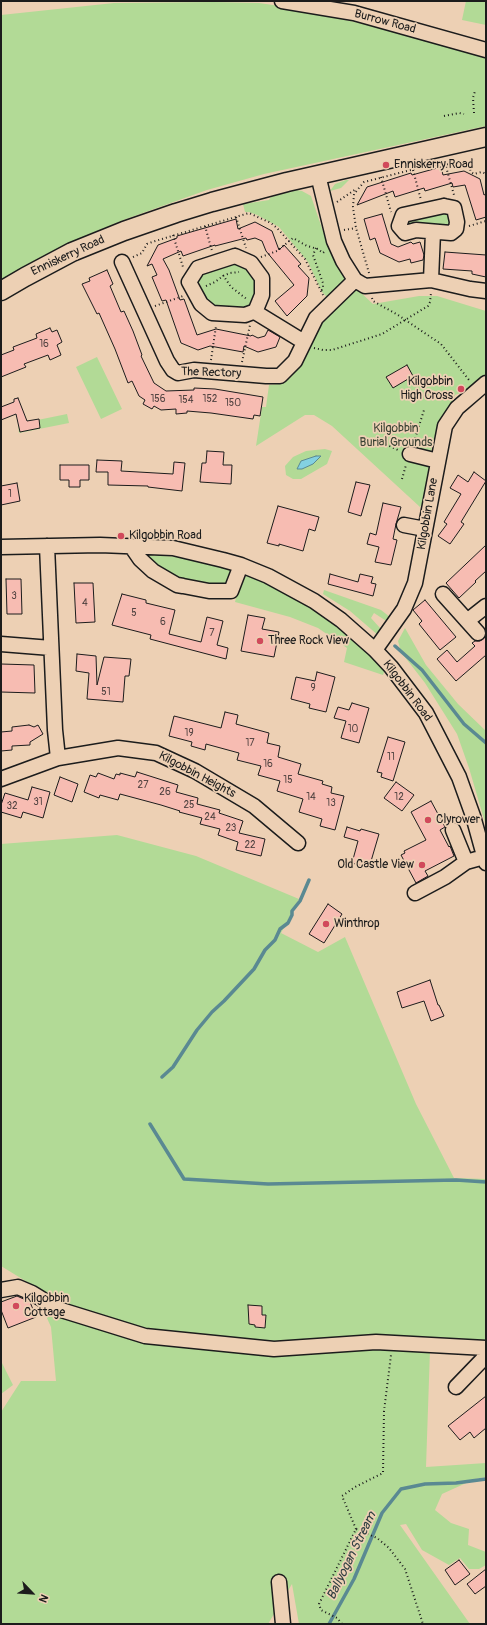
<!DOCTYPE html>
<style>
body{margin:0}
#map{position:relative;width:487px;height:1625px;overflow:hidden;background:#edd0b4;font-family:Pangolin,sans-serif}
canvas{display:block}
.frame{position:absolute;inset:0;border:2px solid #1c1c1c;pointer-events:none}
.north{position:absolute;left:12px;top:1573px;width:40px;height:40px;-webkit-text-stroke:3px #edd0b4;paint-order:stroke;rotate:115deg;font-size:11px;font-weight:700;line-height:16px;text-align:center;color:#1c1c1c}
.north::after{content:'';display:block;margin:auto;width:14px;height:18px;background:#1c1c1c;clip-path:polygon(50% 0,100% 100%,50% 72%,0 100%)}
</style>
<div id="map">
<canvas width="487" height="1625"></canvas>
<div class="frame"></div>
<div class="north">N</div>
</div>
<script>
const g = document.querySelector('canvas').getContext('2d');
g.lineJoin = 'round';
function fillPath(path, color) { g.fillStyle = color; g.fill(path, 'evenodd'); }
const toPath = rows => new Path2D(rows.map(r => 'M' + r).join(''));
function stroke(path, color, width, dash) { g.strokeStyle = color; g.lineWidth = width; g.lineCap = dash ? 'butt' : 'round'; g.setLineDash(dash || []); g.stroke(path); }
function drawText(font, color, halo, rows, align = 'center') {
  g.font = font + ' Pangolin,sans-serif'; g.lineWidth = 3.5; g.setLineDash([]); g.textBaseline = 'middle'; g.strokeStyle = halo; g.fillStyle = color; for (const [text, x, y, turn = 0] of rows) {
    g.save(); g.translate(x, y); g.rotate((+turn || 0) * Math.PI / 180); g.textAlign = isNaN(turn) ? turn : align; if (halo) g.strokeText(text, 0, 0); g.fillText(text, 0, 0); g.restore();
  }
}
const green = toPath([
 [466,1,486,1,486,25,462,20],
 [214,2,259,3,294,8,385,29,486,58,486,126,264,174,207,190,126,219,85,236,37,259,1,281,1,15,114,3],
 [346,180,349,180,341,188,330,191,335,184],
 [297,190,302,191,311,196,328,246,335,262,344,276,344,281,329,299,322,292,308,262,279,227,257,215,249,212,245,212,243,204,269,200,271,197],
 [449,212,451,225,447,227,407,227,405,221],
 [240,262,259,285,251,308,237,309,210,305,207,303,199,282,198,276,202,272],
 [358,290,373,304,419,296,437,296,486,311,486,377,472,389,455,395,452,405,441,424,438,424,431,451,427,454,429,465,424,501,420,507,332,426,314,415,305,415,256,446,262,407,266,407,269,385,279,384,292,376,309,341,330,309,350,292],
 [97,357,122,409,101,419,76,367],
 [67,414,69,423,19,433,18,424],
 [325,449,332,451,327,464,301,479,293,479,286,475,285,466,293,457,306,451],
 [145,555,181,557,233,569,230,588,167,577],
 [248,576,253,576,307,603,326,617,355,639,385,669,383,675,344,662,347,648,318,628,290,617,235,602,240,582,244,577],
 [324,590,381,610,395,621,391,624,374,613,371,618,380,628,381,630,379,636,350,611,323,594],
 [405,628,426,665,458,704,486,731,486,826,469,768,457,734,425,683,401,652,398,641],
 [117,835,196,856,299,899,281,933,318,952,345,937,416,1104,454,1178,486,1179,486,1345,369,1348,430,1350,426,1467,486,1463,486,1477,475,1479,442,1494,435,1510,451,1523,469,1529,468,1545,486,1552,486,1565,479,1569,469,1569,460,1558,449,1565,422,1550,406,1524,400,1525,470,1624,299,1624,292,1584,268,1624,1,1624,1,1412,21,1381,56,1381,51,1327,32,1285,1,1266,1,844],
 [1,1361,13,1385,1,1394]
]);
const water = toPath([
 [316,456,321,456,313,464,302,469,297,469,301,461,316,456]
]);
const stream = toPath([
 [395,646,422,670,464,724,486,743],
 [162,1077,173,1067,197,1030,212,1012,224,1001,254,969,265,950,275,940,280,929,288,923,292,915,292,911,300,901,309,880],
 [150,1124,184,1179,268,1184,456,1180,486,1182],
 [329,1624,354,1579,382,1513,401,1489,425,1484,456,1483,486,1479]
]);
const building = toPath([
 [441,167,443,175,464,171,480,179,484,195,486,194,486,217,476,220,465,185,453,187,452,183,425,191,424,188,395,197,393,191,357,205,367,187,411,173,412,175,441,167],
 [382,214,391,244,398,247,411,242,413,244,420,242,424,255,423,260,411,263,410,259,399,262,380,253,375,238,370,240,364,219,382,214],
 [236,219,238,229,255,222,272,231,279,250,284,245,301,264,298,266,309,278,307,296,287,316,275,301,294,285,266,251,262,241,255,238,247,240,246,238,215,246,215,245,183,256,181,251,163,259,169,270,180,300,184,299,197,335,216,329,251,336,252,335,258,338,265,336,268,330,280,337,276,347,258,352,244,346,243,352,210,346,198,350,181,343,166,300,162,301,152,277,157,275,152,264,147,266,158,245,177,238,177,236,236,219],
 [445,252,486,255,486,277,472,274,472,271,443,269,445,252],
 [107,270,113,284,110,286,121,312,124,311,133,331,142,355,141,356,154,383,166,391,194,390,194,388,215,389,263,397,260,416,254,415,253,419,211,413,187,411,187,413,176,414,176,409,161,410,154,406,152,409,143,404,145,400,139,396,132,381,128,383,115,349,99,313,97,314,82,284,90,281,89,278,107,270],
 [50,328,52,332,57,330,62,342,57,345,61,355,50,360,48,355,24,364,26,367,1,377,1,355,14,350,13,347,37,338,36,334,50,328],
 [407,365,413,376,393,388,386,377,407,365],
 [18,398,27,421,39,419,40,428,20,432,16,414,1,420,1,407,14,402,14,399,18,398],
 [207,451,224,452,223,465,232,465,231,484,200,482,202,463,206,463,207,451],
 [97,460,122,461,121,471,173,474,174,462,185,463,182,491,148,487,148,486,108,485,108,472,96,472,97,460],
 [60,465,89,465,89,480,80,480,80,487,69,487,69,480,60,480,60,465],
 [474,472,486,481,461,522,464,524,450,544,438,536,447,524,444,522,461,494,450,488,458,475,468,482,474,472],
 [356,482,370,485,361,516,348,512,356,482],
 [17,483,20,501,1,505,1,486,17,483],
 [383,503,401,507,396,524,393,539,397,540,391,565,375,562,379,547,367,544,370,533,376,535,383,503],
 [278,506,319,517,315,531,309,529,303,551,279,544,279,546,267,543,278,506],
 [486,545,486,571,475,581,476,582,459,598,446,583,486,545],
 [330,574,358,582,360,574,373,577,371,583,376,584,373,596,328,584,330,574],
 [6,579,21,579,22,614,7,614,6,579],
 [74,583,93,583,95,622,76,623,74,583],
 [122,594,146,600,146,603,175,610,169,634,201,642,207,617,223,621,217,645,228,648,226,659,150,639,151,635,112,625,122,594],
 [425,600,456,637,440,650,419,624,422,621,413,610,425,600],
 [248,615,265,618,262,629,279,632,274,657,241,651,248,615],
 [486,636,486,655,456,681,437,659,447,650,457,662,475,646,472,643,475,641,480,641,486,636],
 [77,654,96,656,97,685,104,657,131,659,129,676,125,676,123,702,87,699,89,673,76,671,77,654],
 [1,664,34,665,35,693,1,692,1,664],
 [317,672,335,677,326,712,309,708,310,704,291,699,296,677,315,681,317,672],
 [352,703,369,708,359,743,341,738,346,721,334,718,338,707,349,710,352,703],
 [225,712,238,715,236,724,269,733,267,743,280,746,278,757,301,764,298,774,323,781,322,784,332,787,331,793,344,796,335,830,320,826,322,819,299,812,303,799,277,791,280,781,258,775,261,766,237,760,239,753,206,744,205,750,191,746,192,742,169,736,174,716,221,728,225,712],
 [29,725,34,727,38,725,43,734,30,742,30,745,12,746,12,750,1,751,1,732,12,731,12,727,29,725],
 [388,737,405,742,393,781,381,777,382,773,377,772,388,737],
 [137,772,178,785,176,792,198,798,197,804,220,810,219,813,243,821,239,833,265,839,261,856,236,850,238,842,218,835,220,829,200,824,202,818,179,812,180,811,161,805,120,794,118,800,100,795,99,798,84,792,90,775,96,777,98,773,114,779,116,774,120,775,120,773,135,777,137,772],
 [60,777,78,784,72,802,54,795,60,777],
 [396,782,414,795,402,811,384,798,396,782],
 [32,787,50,792,43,818,23,812,21,818,1,812,1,805,5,793,28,800,32,787],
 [431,801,445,827,440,830,449,847,450,846,454,856,425,871,428,876,416,883,401,855,405,853,404,851,426,840,411,812,431,801],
 [347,827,360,831,361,829,379,834,369,868,352,863,358,841,344,837,347,827],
 [328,904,342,914,324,943,309,934,328,904],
 [430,980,438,1005,439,1005,444,1016,431,1021,424,1001,402,1008,397,992,430,980],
 [17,1296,30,1302,36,1317,8,1328,1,1310,1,1302,17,1296],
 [248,1305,262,1306,262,1315,266,1315,265,1328,255,1327,255,1325,249,1324,248,1305],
 [486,1396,486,1428,474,1438,470,1432,460,1440,448,1426,486,1396],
 [459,1560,470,1574,455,1585,445,1570,459,1560],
 [486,1569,486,1586,475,1594,467,1584,486,1569]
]);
const path = toPath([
 [474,113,473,98,475,91],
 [444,116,459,113,464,114],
 [445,163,454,195],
 [435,165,468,163,471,172,474,174,482,172,486,174],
 [413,170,421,200],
 [381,177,391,212],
 [337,202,356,189],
 [236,217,246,248],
 [205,226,212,251],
 [469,226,486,221],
 [344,230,356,228],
 [173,235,183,267],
 [316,248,313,255,323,283,323,287,321,292],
 [133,257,142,253,147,244,152,242,249,213,271,223,277,228,305,259,323,295],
 [261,257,277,251,293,238,307,246,318,249,323,253,325,251],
 [369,273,356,228,353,207,354,194,364,182,415,169],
 [223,275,231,287,248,300],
 [206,286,215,282,223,276,230,273,239,272],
 [372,298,373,301,398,315,441,344,469,380],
 [155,306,183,296],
 [314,348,323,350,332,350,382,334,428,306,430,302,431,293],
 [211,360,216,326],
 [242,362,250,325],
 [375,439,400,451],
 [414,442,424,410],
 [402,479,406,465],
 [356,1529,342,1496,355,1487,383,1473,384,1411,391,1355],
 [342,1624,337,1618,321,1610,319,1604,356,1529,377,1538,389,1548,405,1569,423,1624]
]);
const minor = toPath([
 [282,1,354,13,486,50],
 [318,175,334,241,343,261,355,280],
 [444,206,454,208,457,222,456,229,451,233,416,230,405,233,399,226,403,215,444,206],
 [235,256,251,263,262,278,262,295,255,312,253,312,245,315,212,313,201,304,189,282,198,268,235,256],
 [122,262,167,361,173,370,178,373,194,370,266,376,280,376,295,361,316,318,355,280,365,286,431,280,470,289,486,291],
 [431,280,433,232],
 [255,312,304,342],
 [410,454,438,461],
 [404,525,425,529],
 [47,546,55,730,58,758],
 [131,546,140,559,153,571,177,585,183,586,209,591,231,591,241,565],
 [1,547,100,545,173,548,223,560,241,565,268,576,314,601,341,620,375,650,391,667,426,713,459,777,473,816,486,863],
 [443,594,478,633],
 [467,621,486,606],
 [1,644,51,648],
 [375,650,404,609,415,583,445,426,457,408,486,383],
 [1,779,58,758,118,748,156,753,195,771,254,806,298,843],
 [453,830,466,862],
 [415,893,445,877,466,862,484,857],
 [1,1290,18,1287,32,1293,58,1309,145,1336,274,1349,376,1342,486,1348],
 [456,1387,483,1359,486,1350],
 [279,1582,283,1624]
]);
const major = toPath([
 [1,291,25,277,72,252,124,231,176,213,212,202,287,182,486,137]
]);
const markers = [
 [386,165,4,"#d1495b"],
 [461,389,4,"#d1495b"],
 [121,536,4,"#d1495b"],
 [260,641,4,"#d1495b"],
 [428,820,4,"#d1495b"],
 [422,865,4,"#d1495b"],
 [326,924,4,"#d1495b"],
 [16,1306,4,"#d1495b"]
];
const numberNames = [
 ["16",44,344],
 ["156",158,399],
 ["152",210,399],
 ["154",186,400],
 ["150",233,403],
 ["1",10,494],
 ["3",14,596],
 ["4",85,603],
 ["5",134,613],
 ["6",163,622],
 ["7",212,633],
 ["9",313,688],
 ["51",106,692],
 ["10",353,729],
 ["19",189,733],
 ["17",250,743],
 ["11",391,757],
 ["16",268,764],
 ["15",288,780],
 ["27",143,785],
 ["26",165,792],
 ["14",311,797],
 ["12",399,797],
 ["31",38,802],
 ["13",331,803],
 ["25",189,805],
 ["32",12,806],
 ["24",210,817],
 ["23",231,828],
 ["22",250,845]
];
const streetNames = [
 ["Burrow Road",385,22,15],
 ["Enniskerry Road",68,256,-25],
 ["The Rectory",211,373,2],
 ["Kilgobbin Lane",428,514,-80],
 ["Kilgobbin Road",407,691,53],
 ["Kilgobbin Heights",197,775,28]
];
const poiNames = [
 ["Enniskerry Road",394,165],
 ["Kilgobbin",453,382,"right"],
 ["High Cross",453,396,"right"],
 ["Kilgobbin Road",129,536],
 ["Three Rock View",268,641],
 ["Clyrower",436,820],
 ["Old Castle View",414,865,"right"],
 ["Winthrop",334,924],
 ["Kilgobbin",24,1299],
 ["Cottage",24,1313]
];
const parkNames = [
 ["Kilgobbin",396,429],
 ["Burial Grounds",396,443]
];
const waterNames = [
 ["Ballyogan Stream",352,1556,-64]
];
fillPath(green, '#b2da96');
fillPath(water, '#83d1e1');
stroke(water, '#5a8992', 1);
stroke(stream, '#5a8992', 3.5);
fillPath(building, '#f7bcb2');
stroke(building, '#1c1c1c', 1);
stroke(minor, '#1c1c1c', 17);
stroke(major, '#1c1c1c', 21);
stroke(path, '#1c1c1c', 2, [1, 3]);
stroke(minor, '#edd0b4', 14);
stroke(major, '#edd0b4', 18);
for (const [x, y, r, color] of markers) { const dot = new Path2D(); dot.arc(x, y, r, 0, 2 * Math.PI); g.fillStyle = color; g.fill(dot); stroke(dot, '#edd0b4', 1.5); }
drawText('10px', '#534442', null, numberNames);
drawText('12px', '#1c1c1c', '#edd0b4', streetNames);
drawText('12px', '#1c1c1c', '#edd0b4', poiNames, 'left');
drawText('12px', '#3a4234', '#edd0b4', parkNames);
drawText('italic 13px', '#314043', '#edd0b4', waterNames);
</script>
